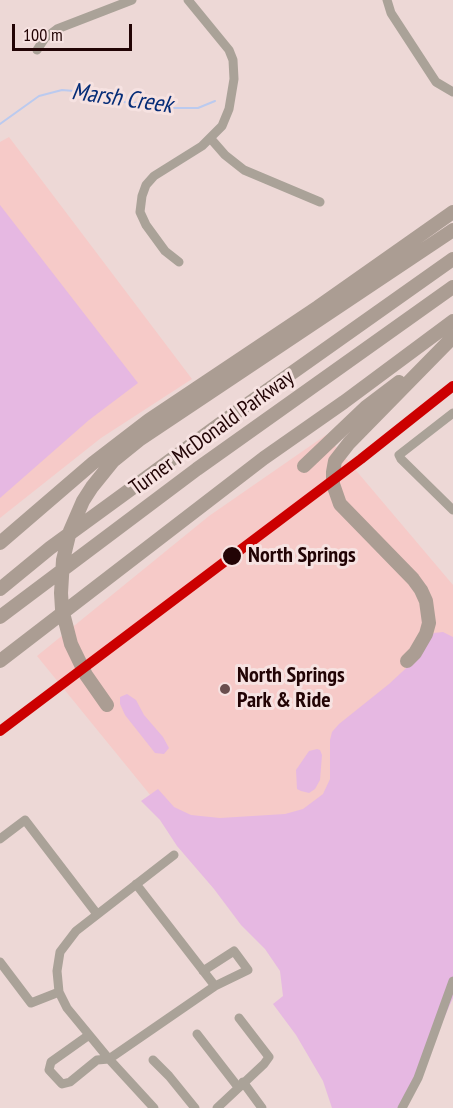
<!DOCTYPE html>
<style>
body{margin:0}
#map{position:relative;width:453px;height:1108px;overflow:hidden;background:#edd8d6;font-family:"PT Sans Narrow",sans-serif}
canvas{display:block}
.scale{position:absolute;left:12px;top:24px;width:120px;height:27px;box-sizing:border-box;border:3px solid #220405;border-top:0;padding-left:8px;font-size:18px;line-height:21px;white-space:nowrap;color:#220405;-webkit-text-stroke:4px #f6e2e1;paint-order:stroke}
</style>
<div id="map">
<canvas width="453" height="1108"></canvas>
<div class="scale">100 m</div>
</div>
<script>
const g = document.querySelector('canvas').getContext('2d');
g.lineJoin = 'round';
function fillPath(path, color) { g.fillStyle = color; g.fill(path, 'evenodd'); }
const toPath = rows => new Path2D(rows.map(r => 'M' + r).join(''));
function stroke(path, color, width, dash) { g.strokeStyle = color; g.lineWidth = width; g.lineCap = dash ? 'butt' : 'round'; g.setLineDash(dash || []); g.stroke(path); }
function drawText(font, color, halo, rows, align = 'center') {
  g.font = font + ' "PT Sans Narrow",sans-serif'; g.lineWidth = 6; g.setLineDash([]); g.textBaseline = 'middle'; g.strokeStyle = halo; g.fillStyle = color; for (const [text, x, y, turn = 0] of rows) {
    g.save(); g.translate(x, y); g.rotate((+turn || 0) * Math.PI / 180); g.textAlign = isNaN(turn) ? turn : align; if (halo) g.strokeText(text, 0, 0); g.fillText(text, 0, 0); g.restore();
  }
}
const built = toPath([
 [9,137,192,379,101,438,0,518,0,142],
 [326,435,453,585,453,763,239,904,37,656,209,516]
]);
const green = toPath([
 [0,205,138,383,89,420,0,498],
 [443,632,453,637,453,998,404,1108,332,1108,323,1081,296,1035,273,1004,283,996,280,971,265,949,241,925,214,889,177,846,160,820,141,801,158,789,174,807,191,815,220,818,285,814,303,809,323,794,330,779,330,740,332,732,339,724,389,684,416,659,434,633],
 [127,694,136,700,144,715,163,737,169,748,164,754,155,753,125,715,120,704,120,697],
 [317,749,320,750,322,755,320,780,315,789,309,793,301,791,297,789,296,770,309,751]
]);
const stream = toPath([
 [0,124,39,96,62,90,74,91,106,100,133,103,142,102,174,108,198,108,215,101]
]);
const minor = toPath([
 [387,0,391,13,436,82,453,92],
 [37,50,45,38,57,29,132,0],
 [211,139,225,155,244,170,320,202],
 [179,262,165,251,146,225,140,212,142,196,146,185,154,176,202,146,222,126,229,109,234,79,233,60,229,50,188,0],
 [453,413,399,455,401,459,453,510],
 [0,839,25,820,97,914],
 [0,962,31,1003,59,992],
 [203,971,234,951,248,970,215,986],
 [197,1034,238,1087],
 [89,1035,51,1062,49,1070,62,1084,70,1082,97,1060,109,1059,215,986,136,884],
 [153,1060,169,1076,195,1108],
 [243,1082,262,1108],
 [154,1108,109,1059,67,1008,59,992,57,971,60,952,76,931,174,855],
 [217,1108,264,1064,269,1057,239,1018],
 [402,1108,418,1078,453,981]
]);
const highway = toPath([
 [304,466,366,407,399,382],
 [0,543,93,463,149,420,318,307,453,212],
 [0,589,50,548,231,416,453,259],
 [0,617,197,469,453,287],
 [0,661,264,458,344,402,453,321],
 [407,661,415,653,426,634,429,623,426,601,421,590,413,579,340,504,333,484,333,472,335,461,349,443,453,337],
 [107,705,86,675,71,644,62,609,61,593,63,560,70,531,83,501,92,487,113,461,139,440,453,230]
]);
const metro1 = toPath([
 [0,731,361,459,453,386]
]);
const markers = [
 [232,556,10,"#220405"],
 [225,689,6,"#694e4e"]
];
const streetNames = [
 ["Turner McDonald Parkway",212,433,-36]
];
const stopNames = [
 ["North Springs",248,556]
];
const poiNames = [
 ["North Springs",237,676],
 ["Park & Ride",237,701]
];
const waterNames = [
 ["Marsh Creek",122,99,8]
];
fillPath(built, '#f6cac8');
fillPath(green, '#e6b8e2');
stroke(stream, '#bbcaef', 2);
stroke(minor, '#aaa298', 9);
stroke(highway, '#ab9d93', 14);
stroke(metro1, '#c00', 10);
for (const [x, y, r, color] of markers) { const dot = new Path2D(); dot.arc(x, y, r, 0, 2 * Math.PI); g.fillStyle = color; g.fill(dot); stroke(dot, '#f6e2e1', 2); }
drawText('22px', '#220405', '#f6e2e1', streetNames);
drawText('bold 22px', '#220405', '#f6e2e1', stopNames, 'left');
drawText('bold 22px', '#220405', '#f6e2e1', poiNames, 'left');
drawText('italic 24px', '#052c77', '#f6e2e1', waterNames);
</script>
